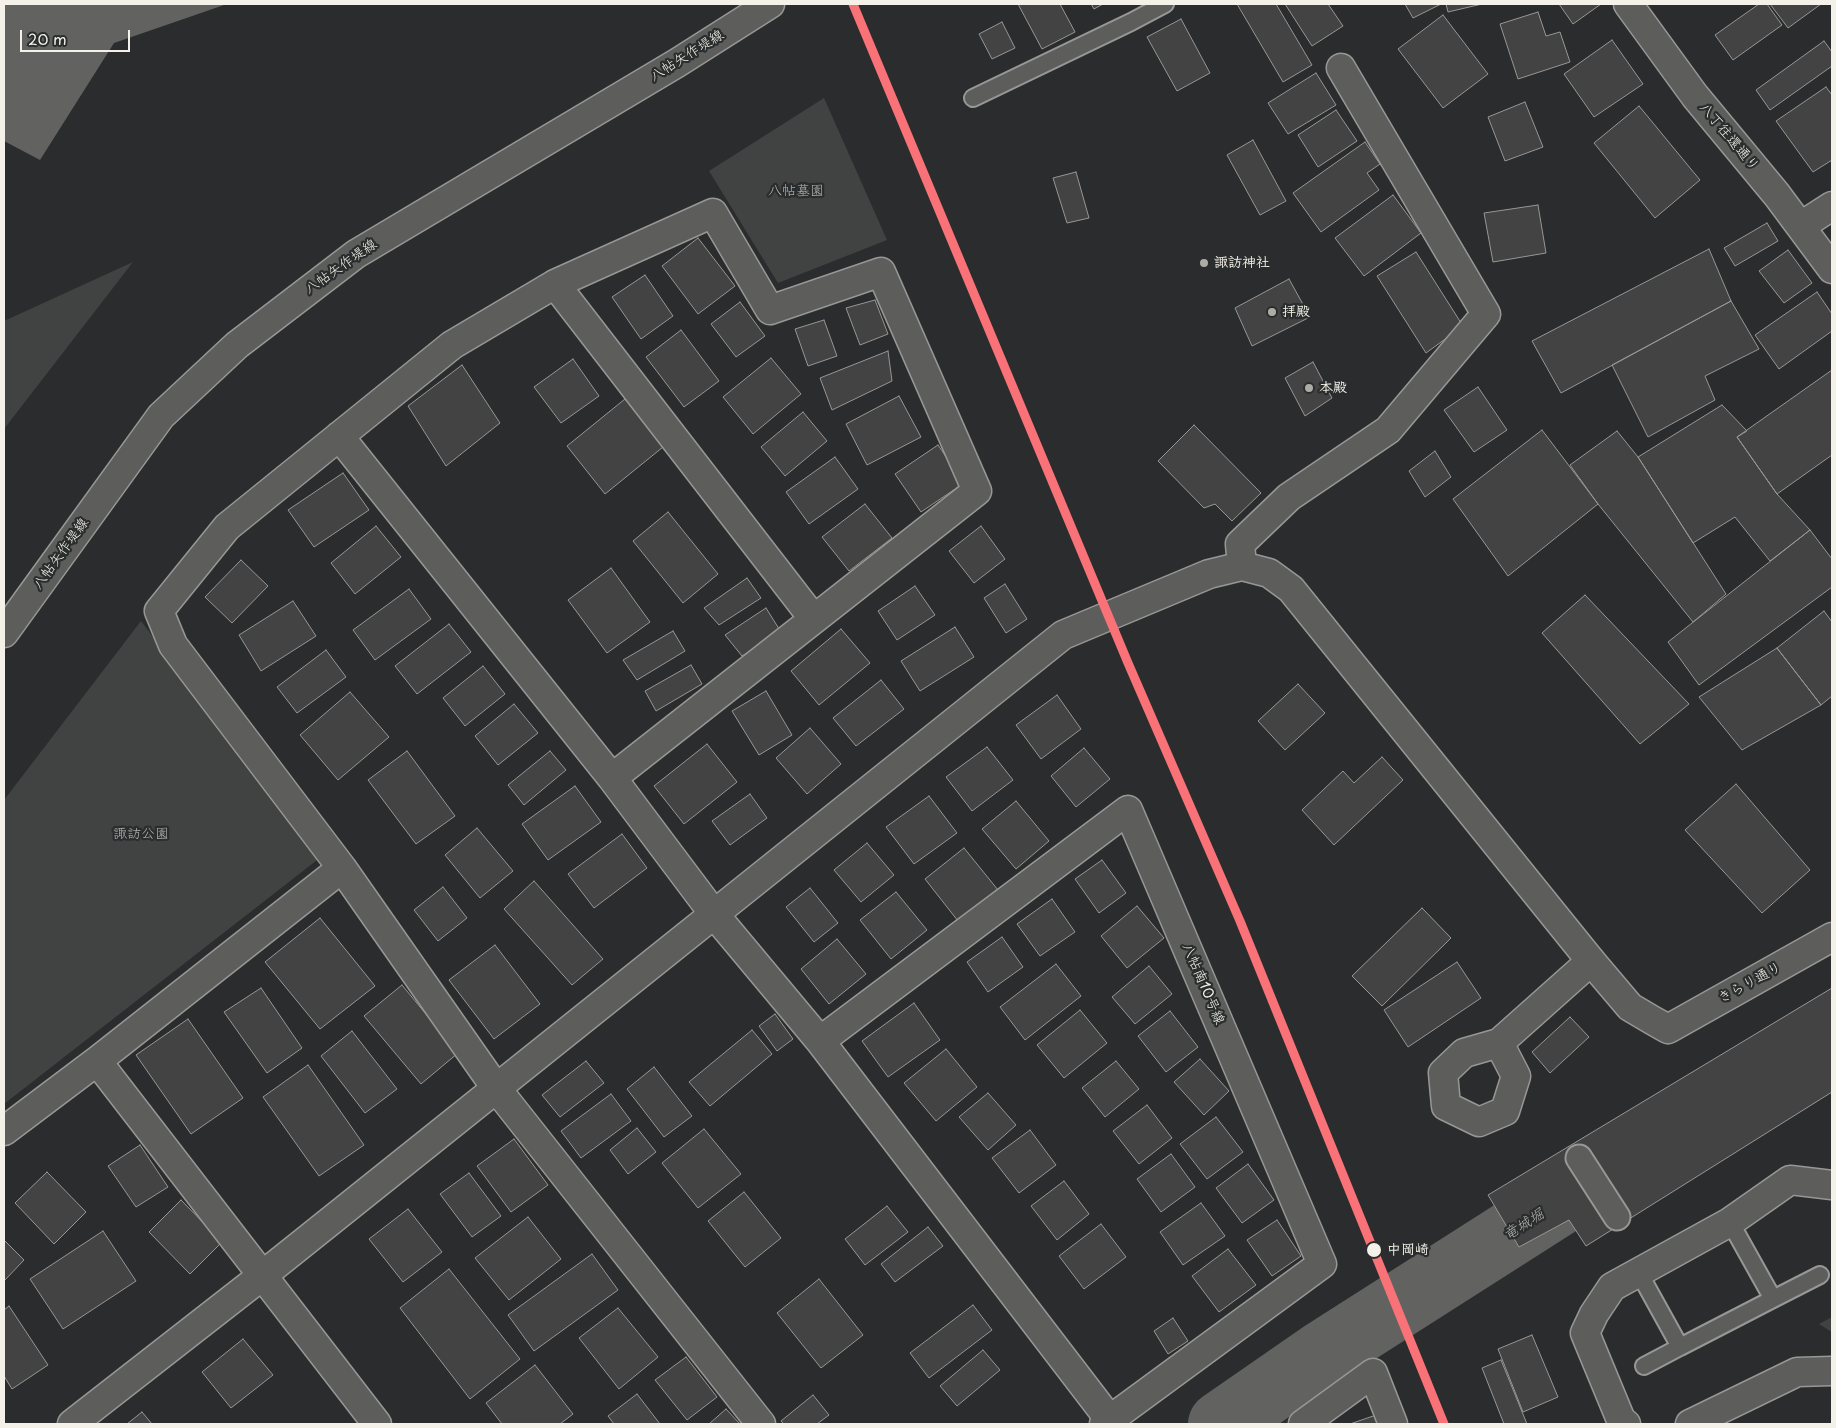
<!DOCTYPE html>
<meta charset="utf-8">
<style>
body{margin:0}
#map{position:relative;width:1836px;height:1428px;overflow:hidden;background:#2b2c2d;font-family:"Playpen Sans",sans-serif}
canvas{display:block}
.frame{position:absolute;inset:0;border:5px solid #f4f1e8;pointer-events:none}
.scale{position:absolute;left:20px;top:30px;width:110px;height:22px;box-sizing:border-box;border:2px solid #f4f1e8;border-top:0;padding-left:6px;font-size:15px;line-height:18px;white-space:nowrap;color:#f4f1e8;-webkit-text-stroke:4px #2a2d2e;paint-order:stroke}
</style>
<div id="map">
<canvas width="1836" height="1428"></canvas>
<div class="frame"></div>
<div class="scale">20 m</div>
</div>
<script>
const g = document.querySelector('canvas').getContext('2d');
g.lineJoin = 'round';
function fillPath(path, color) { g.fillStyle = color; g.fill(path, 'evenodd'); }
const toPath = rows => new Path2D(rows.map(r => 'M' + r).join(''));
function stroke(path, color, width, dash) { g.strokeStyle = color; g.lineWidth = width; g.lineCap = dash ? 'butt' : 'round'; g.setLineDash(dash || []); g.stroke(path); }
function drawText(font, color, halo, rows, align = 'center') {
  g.font = font + ' "Playpen Sans","Klee One",sans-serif'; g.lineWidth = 4.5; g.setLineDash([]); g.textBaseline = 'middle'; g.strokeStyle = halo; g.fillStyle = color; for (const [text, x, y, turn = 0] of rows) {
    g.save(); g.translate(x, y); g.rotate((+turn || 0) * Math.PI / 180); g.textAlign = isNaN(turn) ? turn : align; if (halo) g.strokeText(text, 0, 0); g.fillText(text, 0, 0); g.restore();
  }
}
const green = toPath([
 [824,98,887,240,778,283,709,171],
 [133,262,4,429,4,321],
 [141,621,321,857,4,1104,4,800],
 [1832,1317,1832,1332,1819,1324]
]);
const water = toPath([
 [4,4,227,4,114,43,40,160,4,141]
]);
const river = toPath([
 [1221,1424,1322,1354,1587,1185]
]);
const building = toPath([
 [1018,4,1060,4,1075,32,1042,49,1018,4],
 [1091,4,1103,4,1094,9,1091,4],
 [1237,4,1276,4,1312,65,1283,82,1237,4],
 [1285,4,1328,4,1343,26,1312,46,1285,4],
 [1405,4,1441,4,1413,18,1405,4],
 [1446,4,1482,4,1448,12,1446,4],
 [1559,4,1601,4,1573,24,1559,4],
 [1759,4,1767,4,1782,25,1733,60,1715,35,1759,4],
 [1770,4,1821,4,1788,28,1770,4],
 [1538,12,1546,36,1560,32,1570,62,1518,79,1500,24,1538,12],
 [1443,15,1488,74,1443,108,1398,49,1443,15],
 [1181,19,1210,73,1177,91,1147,37,1181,19],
 [1002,22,1015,48,992,59,979,34,1002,22],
 [1612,40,1643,84,1594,117,1564,74,1612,40],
 [1824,41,1832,52,1832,66,1770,110,1756,90,1824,41],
 [1316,73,1336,105,1288,134,1268,103,1316,73],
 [1826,87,1832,95,1832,160,1813,172,1776,121,1826,87],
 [1525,102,1543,147,1505,161,1488,117,1525,102],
 [1639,106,1700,180,1655,218,1594,143,1639,106],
 [1336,110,1357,141,1318,167,1298,135,1336,110],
 [1253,140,1286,201,1260,215,1227,155,1253,140],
 [1365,142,1380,164,1367,173,1379,190,1321,232,1293,193,1365,142],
 [1076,172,1089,218,1067,223,1053,178,1076,172],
 [1393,195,1421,233,1364,276,1335,238,1393,195],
 [1538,205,1546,253,1493,262,1484,213,1538,205],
 [1767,223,1778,241,1735,266,1724,248,1767,223],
 [698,238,735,286,698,314,662,266,698,238],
 [1709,249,1731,301,1561,393,1532,341,1709,249],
 [1788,250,1812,283,1784,303,1759,271,1788,250],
 [1416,252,1463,326,1426,353,1377,276,1416,252],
 [645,275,673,316,641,339,612,297,645,275],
 [1289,279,1310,317,1252,346,1235,308,1289,279],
 [1817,292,1832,314,1832,331,1779,369,1755,335,1817,292],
 [875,300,888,334,860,345,846,308,875,300],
 [1731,301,1759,349,1705,376,1715,400,1648,437,1612,365,1731,301],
 [740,302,765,336,736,357,711,324,740,302],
 [824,320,837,356,808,366,795,329,824,320],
 [681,330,719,381,684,407,646,357,681,330],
 [888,351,892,381,832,410,820,378,888,351],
 [771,358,801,394,753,434,723,397,771,358],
 [573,359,599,396,561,423,534,387,573,359],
 [1313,362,1332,398,1305,416,1285,378,1313,362],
 [462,365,500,423,446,466,408,406,462,365],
 [1832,370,1832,455,1777,494,1737,437,1832,370],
 [1478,387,1507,430,1474,452,1444,410,1478,387],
 [899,396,921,437,867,465,846,424,899,396],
 [625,399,663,447,605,494,567,446,625,399],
 [1722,405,1747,431,1737,437,1777,494,1810,530,1770,561,1735,517,1693,543,1638,457,1722,405],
 [803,412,827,441,785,476,761,447,803,412],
 [1194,425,1261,493,1232,521,1215,504,1204,508,1158,461,1194,425],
 [1542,430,1598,504,1508,576,1453,499,1542,430],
 [1617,431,1638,457,1726,594,1693,622,1598,504,1570,465,1617,431],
 [938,445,964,483,921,512,895,474,938,445],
 [1435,451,1451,477,1425,497,1409,471,1435,451],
 [835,457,858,489,809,524,786,492,835,457],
 [343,473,369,510,314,547,288,510,343,473],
 [865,504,892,538,849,571,822,537,865,504],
 [668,512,718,574,683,603,633,541,668,512],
 [376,526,401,557,355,594,331,563,376,526],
 [981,526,1005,559,974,583,949,551,981,526],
 [1810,530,1832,559,1832,587,1699,685,1668,642,1810,530],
 [241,560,268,586,232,623,205,597,241,560],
 [611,568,650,622,607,653,568,600,611,568],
 [747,578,761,598,719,625,704,608,747,578],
 [1005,584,1027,619,1006,633,984,598,1005,584],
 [915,586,935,615,897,640,878,611,915,586],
 [409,589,431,619,375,660,353,630,409,589],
 [1585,595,1689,704,1640,744,1542,633,1585,595],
 [293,601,316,636,261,671,239,635,293,601],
 [766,608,781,632,742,656,725,635,766,608],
 [1824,611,1832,622,1832,696,1821,705,1777,648,1824,611],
 [449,624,471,652,417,694,395,666,449,624],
 [955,627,974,657,920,691,901,661,955,627],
 [841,629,870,663,819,705,791,671,841,629],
 [673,631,685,651,637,680,623,660,673,631],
 [1777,648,1821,705,1742,750,1699,697,1777,648],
 [326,650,346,677,297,713,277,687,326,650],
 [691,665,702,684,656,711,645,691,691,665],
 [483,666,505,694,465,726,443,698,483,666],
 [881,680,904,709,856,746,833,718,881,680],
 [1298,684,1325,713,1285,750,1258,721,1298,684],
 [766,691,792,735,759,755,732,711,766,691],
 [350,692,389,737,338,780,300,735,350,692],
 [1057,695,1081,729,1041,759,1016,725,1057,695],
 [514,704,538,733,498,765,475,736,514,704],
 [810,728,841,764,807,794,776,758,810,728],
 [707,744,737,782,684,824,654,786,707,744],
 [987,747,1013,780,972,811,946,777,987,747],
 [1084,748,1110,779,1076,807,1051,776,1084,748],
 [407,751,455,816,416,844,368,780,407,751],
 [550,751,566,770,524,805,508,785,550,751],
 [1382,757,1403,780,1334,845,1302,810,1343,771,1354,783,1382,757],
 [1736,784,1810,870,1762,913,1685,830,1736,784],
 [575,786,601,822,548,860,522,824,575,786],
 [750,794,767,818,730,845,712,821,750,794],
 [929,796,957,833,914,864,886,827,929,796],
 [1016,801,1049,841,1016,869,982,829,1016,801],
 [477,828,513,871,480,898,445,855,477,828],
 [622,834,647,868,594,908,568,874,622,834],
 [867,843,894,875,861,902,834,870,867,843],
 [964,848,998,890,958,921,925,879,964,848],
 [1102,860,1126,893,1099,913,1075,879,1102,860],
 [534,881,603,959,572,985,504,909,534,881],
 [443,887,467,918,438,941,414,910,443,887],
 [810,888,838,923,814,942,786,907,810,888],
 [896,892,927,930,891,959,860,920,896,892],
 [1052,899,1075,932,1040,956,1017,924,1052,899],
 [1137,906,1164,938,1127,968,1101,936,1137,906],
 [1422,908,1451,938,1382,1006,1352,976,1422,908],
 [320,918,375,986,320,1029,265,962,320,918],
 [1002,937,1023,967,988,992,967,962,1002,937],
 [837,939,866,974,829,1004,801,969,837,939],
 [495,945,540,1004,494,1039,449,980,495,945],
 [1457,962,1481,998,1408,1047,1384,1010,1457,962],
 [1056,964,1081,996,1025,1040,1000,1007,1056,964],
 [1149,966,1172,994,1135,1024,1112,997,1149,966],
 [402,985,458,1053,421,1084,364,1016,402,985],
 [261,988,302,1048,267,1073,224,1012,261,988],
 [1832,988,1832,1092,1586,1246,1569,1220,1519,1247,1488,1195,1832,988],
 [914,1003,940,1040,888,1077,862,1041,914,1003],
 [1080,1010,1107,1043,1064,1078,1037,1045,1080,1010],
 [1170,1011,1198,1047,1166,1072,1138,1036,1170,1011],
 [775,1014,793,1039,777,1051,759,1026,775,1014],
 [1570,1017,1589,1037,1550,1073,1532,1052,1570,1017],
 [188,1019,243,1098,191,1134,136,1055,188,1019],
 [752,1030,772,1054,710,1106,689,1082,752,1030],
 [352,1031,397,1089,365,1113,321,1056,352,1031],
 [946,1049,977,1087,936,1121,904,1083,946,1049],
 [1200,1059,1229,1091,1204,1115,1174,1082,1200,1059],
 [586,1061,604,1083,560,1117,542,1095,586,1061],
 [1116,1061,1139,1089,1105,1117,1082,1088,1116,1061],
 [308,1065,364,1145,319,1176,263,1097,308,1065],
 [654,1067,692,1116,664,1137,627,1089,654,1067],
 [988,1093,1016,1125,988,1150,959,1117,988,1093],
 [611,1094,631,1121,581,1158,561,1131,611,1094],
 [1147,1105,1172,1138,1139,1164,1113,1131,1147,1105],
 [1216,1117,1243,1152,1207,1179,1180,1144,1216,1117],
 [637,1128,656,1152,628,1174,610,1150,637,1128],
 [704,1129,741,1174,698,1208,662,1163,704,1129],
 [1030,1130,1056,1165,1019,1193,992,1158,1030,1130],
 [514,1139,548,1185,511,1212,477,1166,514,1139],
 [140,1145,168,1187,136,1207,108,1166,140,1145],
 [1171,1154,1195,1187,1161,1212,1137,1179,1171,1154],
 [1248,1164,1274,1200,1242,1223,1216,1188,1248,1164],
 [47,1172,86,1212,54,1244,15,1203,47,1172],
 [469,1173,501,1216,472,1237,440,1194,469,1173],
 [1064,1181,1089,1214,1057,1240,1031,1206,1064,1181],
 [744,1192,781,1238,745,1267,708,1221,744,1192],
 [181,1200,222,1242,190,1274,149,1232,181,1200],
 [1201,1203,1225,1236,1183,1265,1160,1232,1201,1203],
 [887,1206,908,1232,865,1265,845,1239,887,1206],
 [408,1209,442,1252,403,1282,369,1239,408,1209],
 [528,1217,561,1259,509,1300,475,1258,528,1217],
 [1277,1220,1301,1256,1272,1276,1247,1240,1277,1220],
 [1101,1224,1126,1257,1084,1289,1059,1256,1101,1224],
 [928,1227,943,1246,895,1282,881,1264,928,1227],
 [103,1231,136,1281,63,1329,30,1279,103,1231],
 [4,1240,24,1260,4,1281,4,1240],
 [1228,1249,1256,1285,1219,1312,1192,1276,1228,1249],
 [592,1254,618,1290,534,1351,508,1315,592,1254],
 [449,1269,520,1359,470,1399,400,1308,449,1269],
 [819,1279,863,1335,821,1368,777,1313,819,1279],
 [973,1305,992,1330,929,1378,910,1353,973,1305],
 [9,1306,48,1365,12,1389,4,1376,4,1310,9,1306],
 [618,1308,658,1357,619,1389,579,1338,618,1308],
 [1173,1318,1188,1341,1168,1354,1154,1331,1173,1318],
 [1532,1335,1558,1397,1523,1412,1498,1349,1532,1335],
 [243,1339,273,1375,231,1408,202,1372,243,1339],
 [983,1350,1000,1370,957,1406,940,1386,983,1350],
 [686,1357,717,1397,687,1420,655,1380,686,1357],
 [1501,1360,1527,1424,1504,1424,1482,1368,1501,1360],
 [535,1365,573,1414,560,1424,502,1424,486,1403,535,1365],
 [637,1394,660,1424,614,1424,608,1416,637,1394],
 [813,1395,829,1415,817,1424,784,1424,781,1421,813,1395],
 [726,1409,740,1424,709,1424,726,1409],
 [142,1412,152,1424,127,1424,142,1412],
 [1379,1414,1383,1424,1350,1424,1379,1414]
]);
const service = toPath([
 [973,98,1131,22,1165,4],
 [1638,1271,1680,1347,1773,1299,1730,1222],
 [1773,1299,1820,1275],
 [1644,1366,1680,1347]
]);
const pedestrian = toPath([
 [1579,1158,1617,1217]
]);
const minor = toPath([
 [1628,4,1695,96,1777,195,1832,269],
 [1801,226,1832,206],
 [555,284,713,213,770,310,881,272,977,491,612,778],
 [339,436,612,778,714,914,820,1041,1110,1420],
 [1242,566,1240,544,1289,497,1388,430,1486,314,1341,68],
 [4,633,161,416,237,345,356,254,677,63,770,4],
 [820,1041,1128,810,1322,1264,1104,1424],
 [1499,1043,1516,1076,1505,1111,1479,1122,1446,1106,1443,1073,1464,1053,1499,1043,1591,961],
 [97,1061,342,868],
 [4,1131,97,1061,377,1424],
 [761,1424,496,1088,342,868,173,645,159,611,227,527,452,345,555,284,813,618],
 [1303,1424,1373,1373,1393,1424]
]);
const tertiary = toPath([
 [72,1424,263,1275,1063,635,1209,574,1242,566,1269,573,1291,589,1591,961,1630,1007,1652,1020,1668,1029,1832,937],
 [1626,1424,1621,1420,1585,1333,1594,1314,1612,1287,1730,1222,1790,1180,1832,1185],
 [1690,1424,1797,1372,1832,1371]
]);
const rail1 = toPath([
 [853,4,1128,663,1240,921,1444,1424]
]);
const markers = [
 [1204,263,5,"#aeaca7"],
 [1272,312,5,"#aeaca7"],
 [1309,388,5,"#aeaca7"],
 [1374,1250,8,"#f4f1e8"]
];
const streetNames = [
 ["八帖矢作堤線",687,56,-32],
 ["八丁往還通り",1729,137,50],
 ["八帖矢作堤線",341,267,-35],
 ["八帖矢作堤線",61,554,-54],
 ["きらり通り",1750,983,-29],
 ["八帖南10号線",1203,984,67]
];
const parkNames = [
 ["八帖墓園",796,191],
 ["諏訪公園",141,834]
];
const poiNames = [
 ["諏訪神社",1214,263],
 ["拝殿",1282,312],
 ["本殿",1319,388]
];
const stopNames = [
 ["中岡崎",1387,1250]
];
const waterNames = [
 ["竜城堀",1524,1225,-32]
];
fillPath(green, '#414242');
fillPath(water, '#626361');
stroke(river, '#626361', 66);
fillPath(building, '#434344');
stroke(building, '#979796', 1);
stroke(service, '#979796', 20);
stroke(pedestrian, '#979796', 29);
stroke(minor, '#979796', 31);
stroke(tertiary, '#979796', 31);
stroke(service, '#5d5d5c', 16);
stroke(pedestrian, '#5d5d5c', 25);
stroke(minor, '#5d5d5c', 28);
stroke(tertiary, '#5d5d5c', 28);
stroke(rail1, '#f87277', 9);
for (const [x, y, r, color] of markers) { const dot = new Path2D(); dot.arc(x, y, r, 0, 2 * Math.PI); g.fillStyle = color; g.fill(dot); stroke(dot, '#2a2d2e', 2); }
drawText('14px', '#f4f1e8', '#2a2d2e', streetNames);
drawText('14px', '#b6b5af', '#2a2d2e', parkNames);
drawText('bold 14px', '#f4f1e8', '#2a2d2e', poiNames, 'left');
drawText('bold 14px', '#f4f1e8', '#2a2d2e', stopNames, 'left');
drawText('italic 15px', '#b5b3ae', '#2a2d2e', waterNames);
</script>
